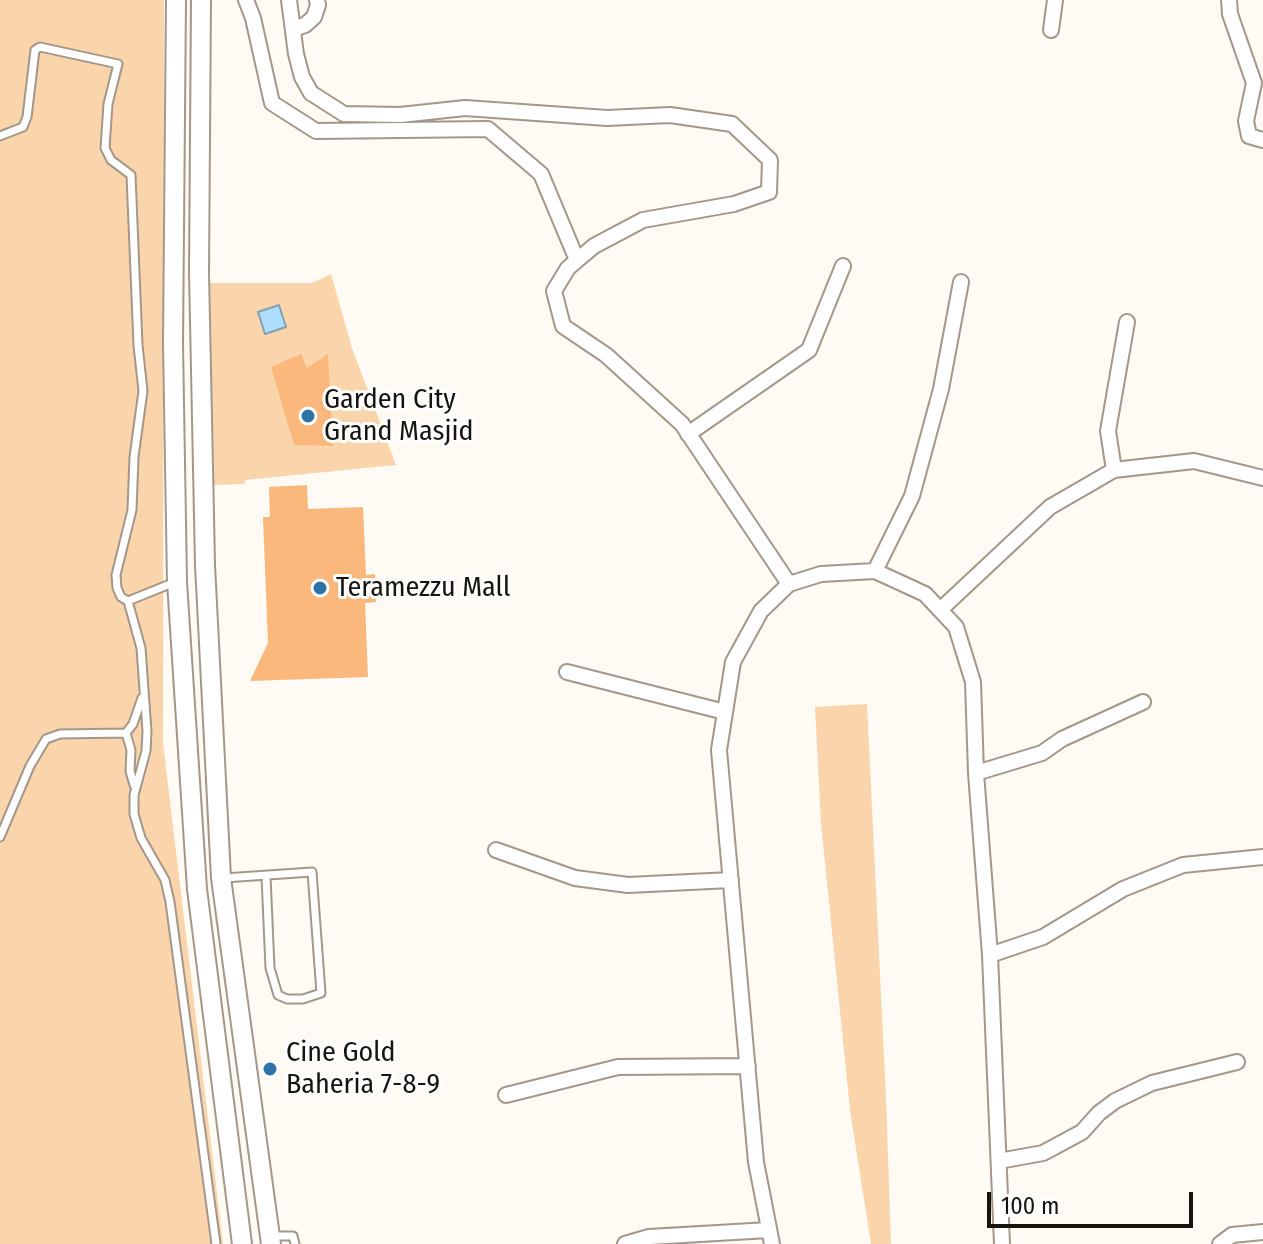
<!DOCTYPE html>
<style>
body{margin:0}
#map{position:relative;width:1263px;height:1244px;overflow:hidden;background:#fffaf4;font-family:"Fira Sans Condensed",sans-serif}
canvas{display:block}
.scale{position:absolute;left:987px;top:1192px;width:206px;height:36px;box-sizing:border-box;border:4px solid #17130e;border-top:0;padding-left:10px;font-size:24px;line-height:28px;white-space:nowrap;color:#17130e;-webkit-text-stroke:6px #fff;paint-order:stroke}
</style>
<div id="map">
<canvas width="1263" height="1244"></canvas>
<div class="scale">100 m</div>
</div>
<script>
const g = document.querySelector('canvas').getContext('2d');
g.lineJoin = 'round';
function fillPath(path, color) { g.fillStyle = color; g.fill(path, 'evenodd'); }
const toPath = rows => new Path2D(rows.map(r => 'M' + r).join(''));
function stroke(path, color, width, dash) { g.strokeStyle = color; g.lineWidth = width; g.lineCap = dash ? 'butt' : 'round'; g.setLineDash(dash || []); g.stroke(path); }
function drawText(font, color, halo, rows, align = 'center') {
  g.font = font + ' "Fira Sans Condensed",sans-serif'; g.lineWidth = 6; g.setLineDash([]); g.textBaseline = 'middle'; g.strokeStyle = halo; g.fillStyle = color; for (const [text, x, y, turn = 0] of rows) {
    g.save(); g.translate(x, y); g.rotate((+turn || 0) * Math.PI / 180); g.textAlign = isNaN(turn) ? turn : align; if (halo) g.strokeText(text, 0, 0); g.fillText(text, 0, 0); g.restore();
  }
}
const green = toPath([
 [0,0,164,0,163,743,223,1244,0,1244],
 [331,274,352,348,396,465,245,480,245,484,213,485,210,283,312,283],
 [867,704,886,1099,891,1244,871,1244,850,1110,821,823,815,707]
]);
const water = toPath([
 [279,305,286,327,265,334,258,312,279,305]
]);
const building = toPath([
 [301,354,307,368,328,354,333,446,294,445,271,367],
 [307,485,308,509,363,507,366,575,375,574,376,602,365,603,368,677,250,681,268,643,263,517,270,517,269,487]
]);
const service = toPath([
 [0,136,23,127,27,117,35,50,40,47,118,64,108,104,105,148,111,160,131,175,138,345,143,391,134,457,132,510,116,575,117,588,121,597,128,601],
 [175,582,128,601,141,648,147,731,146,751,134,795,134,814,141,838,165,880,170,902,216,1244],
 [126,733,131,750,130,771,134,785],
 [0,837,30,766,46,739,60,734,126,733,133,724,142,698],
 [224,878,312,872,321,993,303,999,287,999,278,995,270,968,266,876],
 [272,1236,293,1236,295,1244]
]);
const minor = toPath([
 [246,0,253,18,272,103,316,131,488,129,541,174,577,260],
 [289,0,296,54,302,77,311,93,344,114,400,115,465,108,607,118,670,115,732,124,770,160,769,192,734,204,643,220,594,246,568,268,554,291,563,326,606,355,682,424,789,584,761,611,733,662,719,750,756,1162,772,1244],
 [1229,0,1230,14,1254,83,1246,121,1249,136,1263,140],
 [293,29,305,25,314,17,318,5,317,0],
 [1051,30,1055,0],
 [688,434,809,350,843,266],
 [1114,470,1108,431,1127,322],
 [875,571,912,496,941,389,961,282],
 [789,584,821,574,875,571,925,594,956,627,973,682,976,773,990,955,1002,1244],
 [940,610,1050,507,1114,470,1194,461,1263,478],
 [567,672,725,712],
 [976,773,1042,753,1062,739,1143,702],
 [496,850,575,878,628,885,731,880],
 [990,955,1043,937,1123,889,1183,865,1263,857],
 [506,1095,618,1067,748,1066],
 [999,1161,1043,1153,1082,1132,1099,1113,1115,1101,1152,1083,1237,1062],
 [625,1244,649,1237,769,1230],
 [1220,1244,1232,1235,1263,1232]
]);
const tertiary = toPath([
 [176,0,173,343,177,582,197,889,242,1244],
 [201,0,199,272,205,565,221,878,271,1244]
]);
const markers = [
 [308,416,8,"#2e72a7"],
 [320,588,8,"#2e72a7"],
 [270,1069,8,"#2e72a7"]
];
const poiNames = [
 ["Garden City",324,400],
 ["Grand Masjid",324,432],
 ["Teramezzu Mall",336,588],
 ["Cine Gold",286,1053],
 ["Baheria 7-8-9",286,1085]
];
fillPath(green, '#fad5ab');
fillPath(water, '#afdefc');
stroke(water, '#81a1b5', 2);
fillPath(building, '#fab87d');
stroke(service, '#a3978a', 11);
stroke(minor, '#a3978a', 18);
stroke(tertiary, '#a3978a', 22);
stroke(service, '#fff', 7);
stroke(minor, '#fff', 14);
stroke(tertiary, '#fff', 18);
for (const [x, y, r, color] of markers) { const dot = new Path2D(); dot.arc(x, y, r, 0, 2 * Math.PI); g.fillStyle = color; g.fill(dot); stroke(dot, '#fff', 3); }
drawText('28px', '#17130e', '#fff', poiNames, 'left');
</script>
